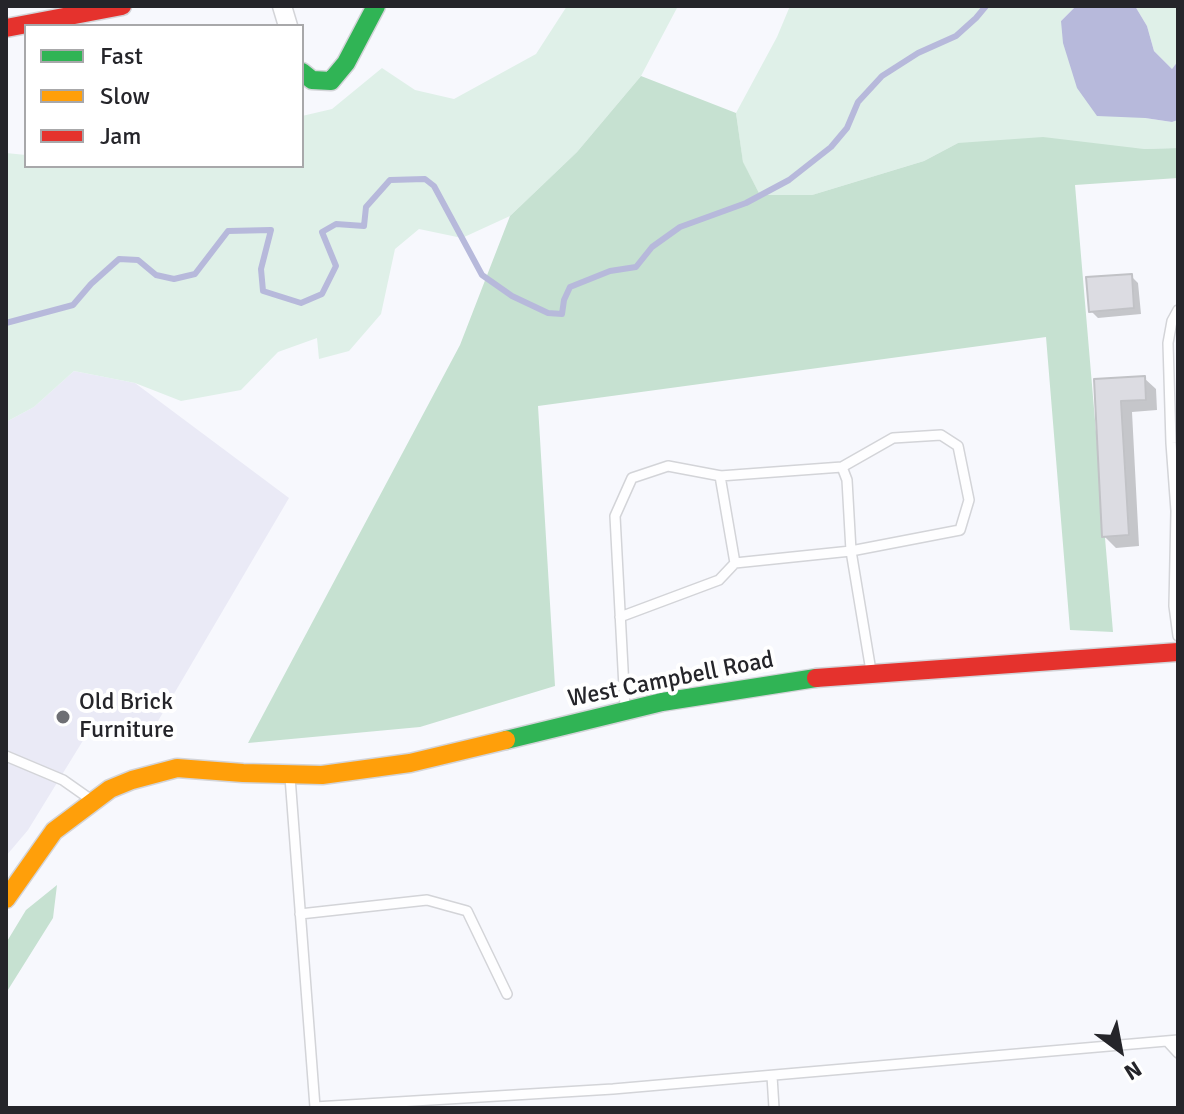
<!DOCTYPE html>
<style>
body{margin:0}
#map{position:relative;width:1184px;height:1114px;overflow:hidden;background:#f7f8fd;font-family:Signika,sans-serif}
canvas{display:block}
.frame{position:absolute;inset:0;border:8px solid #25252a;pointer-events:none}
.legend{position:absolute;left:24px;top:24px;width:280px;height:144px;box-sizing:border-box;background:#fff;border:2px solid #a8a8aa;margin:0;padding:10px 14px;list-style:none;font-size:24px;color:#25252a}
.legend li{display:flex;align-items:center;gap:16px;height:40px}
.legend b{width:40px;border:2px solid #a8a8aa}
.north{position:absolute;left:1080px;top:1010px;width:80px;height:80px;-webkit-text-stroke:6px #fff;paint-order:stroke;rotate:148deg;font-size:22px;font-weight:700;line-height:32px;text-align:center;color:#25252a}
.north::after{content:'';display:block;margin:auto;width:28px;height:36px;background:#25252a;clip-path:polygon(50% 0,100% 100%,50% 72%,0 100%)}
</style>
<div id="map">
<canvas width="1184" height="1114"></canvas>
<div class="frame"></div>
<ul class="legend">
<li><b style="height:10px;background:#30b455"></b>Fast</li>
<li><b style="height:10px;background:#ff9f0a"></b>Slow</li>
<li><b style="height:10px;background:#e5322d"></b>Jam</li>
</ul>
<div class="north">N</div>
</div>
<script>
const g = document.querySelector('canvas').getContext('2d');
g.lineJoin = 'round';
function fillPath(path, color) { g.fillStyle = color; g.fill(path, 'evenodd'); }
const toPath = rows => new Path2D(rows.map(r => 'M' + r).join(''));
function stroke(path, color, width, dash) { g.strokeStyle = color; g.lineWidth = width; g.lineCap = dash ? 'butt' : 'round'; g.setLineDash(dash || []); g.stroke(path); }
function drawText(font, color, halo, rows, align = 'center') {
  g.font = font + ' Signika,sans-serif'; g.lineWidth = 8; g.setLineDash([]); g.textBaseline = 'middle'; g.strokeStyle = halo; g.fillStyle = color; for (const [text, x, y, turn = 0] of rows) {
    g.save(); g.translate(x, y); g.rotate((+turn || 0) * Math.PI / 180); g.textAlign = isNaN(turn) ? turn : align; if (halo) g.strokeText(text, 0, 0); g.fillText(text, 0, 0); g.restore();
  }
}
const built = toPath([
 [74,371,135,383,289,498,148,738,95,721,28,830,6,856,6,422,34,407]
]);
const green = toPath([
 [567,6,678,6,641,76,577,152,510,216,462,238,419,229,395,249,381,314,349,351,319,359,317,338,278,352,241,390,181,401,135,383,74,371,34,407,6,422,6,153,26,155,26,166,302,166,302,116,332,109,382,68,415,90,454,99,536,54],
 [790,6,1076,6,1061,21,1145,118,1172,122,1178,120,1178,148,1144,149,958,143,924,161,812,195,760,195,743,163,736,113,777,37],
 [1135,6,1178,6,1178,61,1172,69,1154,51,1147,26]
]);
const forest = toPath([
 [641,76,736,113,743,162,760,195,812,195,924,161,958,143,1043,137,1144,149,1178,148,1178,178,1075,185,1113,632,1070,630,1046,337,538,406,555,686,420,727,248,743,460,345,510,216,577,152],
 [57,885,53,918,6,993,6,943,26,910]
]);
const water = toPath([
 [1076,6,1135,6,1147,26,1154,51,1172,69,1178,61,1178,120,1172,122,1145,118,1097,116,1077,88,1063,43,1061,21]
]);
const shadow = toPath([
 [1131,276,1138,283,1141,314,1098,318,1091,311],
 [1144,378,1156,389,1157,410,1132,412,1139,546,1116,548,1104,536,1096,381]
]);
const stream = toPath([
 [6,323,73,305,91,284,119,259,138,260,156,275,174,279,195,274,228,231,271,230,261,269,263,291,301,303,322,294,336,266,322,232,336,224,364,226,366,207,390,180,425,179,434,186,482,275,512,296,548,313,562,314,564,300,570,287,610,271,636,267,652,247,680,227,746,203,789,180,831,147,847,128,858,102,882,76,918,53,956,36,976,18,986,6]
]);
const building = toPath([
 [1132,274,1134,308,1089,312,1086,277,1132,274],
 [1145,376,1146,400,1121,401,1129,535,1102,537,1094,379,1145,376]
]);
const lane = toPath([
 [1178,310,1172,321,1168,343,1171,443,1176,511,1174,606,1178,636],
 [735,563,720,476,842,467,847,480,851,551,871,671],
 [620,617,719,580,735,563,851,551,960,530,969,500,958,446,941,435,893,438,842,467],
 [625,707,615,516,632,478,668,466,721,476],
 [6,756,63,780,90,799],
 [290,777,315,1107,613,1089,1178,1040],
 [300,914,427,900,467,911,507,994],
 [1167,1041,1178,1053],
 [772,1076,774,1108]
]);
const street = toPath([
 [282,6,288,26]
]);
const fast = toPath([
 [302,72,312,80,331,81,346,63,376,6],
 [506,740,662,702,816,678]
]);
const slow = toPath([
 [6,899,54,831,110,789,132,780,177,768,243,773,322,775,410,763,506,740]
]);
const jam = toPath([
 [6,28,122,6],
 [816,678,1178,652]
]);
const markers = [
 [63,717,8,"#6e6f74"]
];
const streetNames = [
 ["West Campbell Road",671,680,-11]
];
const poiNames = [
 ["Old Brick",79,703],
 ["Furniture",79,731]
];
fillPath(built, '#eaeaf6');
fillPath(green, '#dff0e8');
fillPath(forest, '#c6e1d1');
fillPath(water, '#b7b9db');
fillPath(shadow, '#0003');
stroke(stream, '#b7b9db', 6);
fillPath(building, '#dcdce2');
stroke(building, '#c1c2c6', 2);
stroke(lane, '#d3d4d8', 12);
stroke(street, '#d3d4d8', 21);
stroke(fast, '#d3d4d8', 21);
stroke(slow, '#d3d4d8', 21);
stroke(jam, '#d3d4d8', 21);
stroke(lane, '#fefeff', 9);
stroke(street, '#fefeff', 18);
stroke(fast, '#30b455', 18);
stroke(slow, '#ff9f0a', 18);
stroke(jam, '#e5322d', 18);
for (const [x, y, r, color] of markers) { const dot = new Path2D(); dot.arc(x, y, r, 0, 2 * Math.PI); g.fillStyle = color; g.fill(dot); stroke(dot, '#fff', 3); }
drawText('24px', '#25252a', '#fff', streetNames);
drawText('24px', '#25252a', '#fff', poiNames, 'left');
</script>
